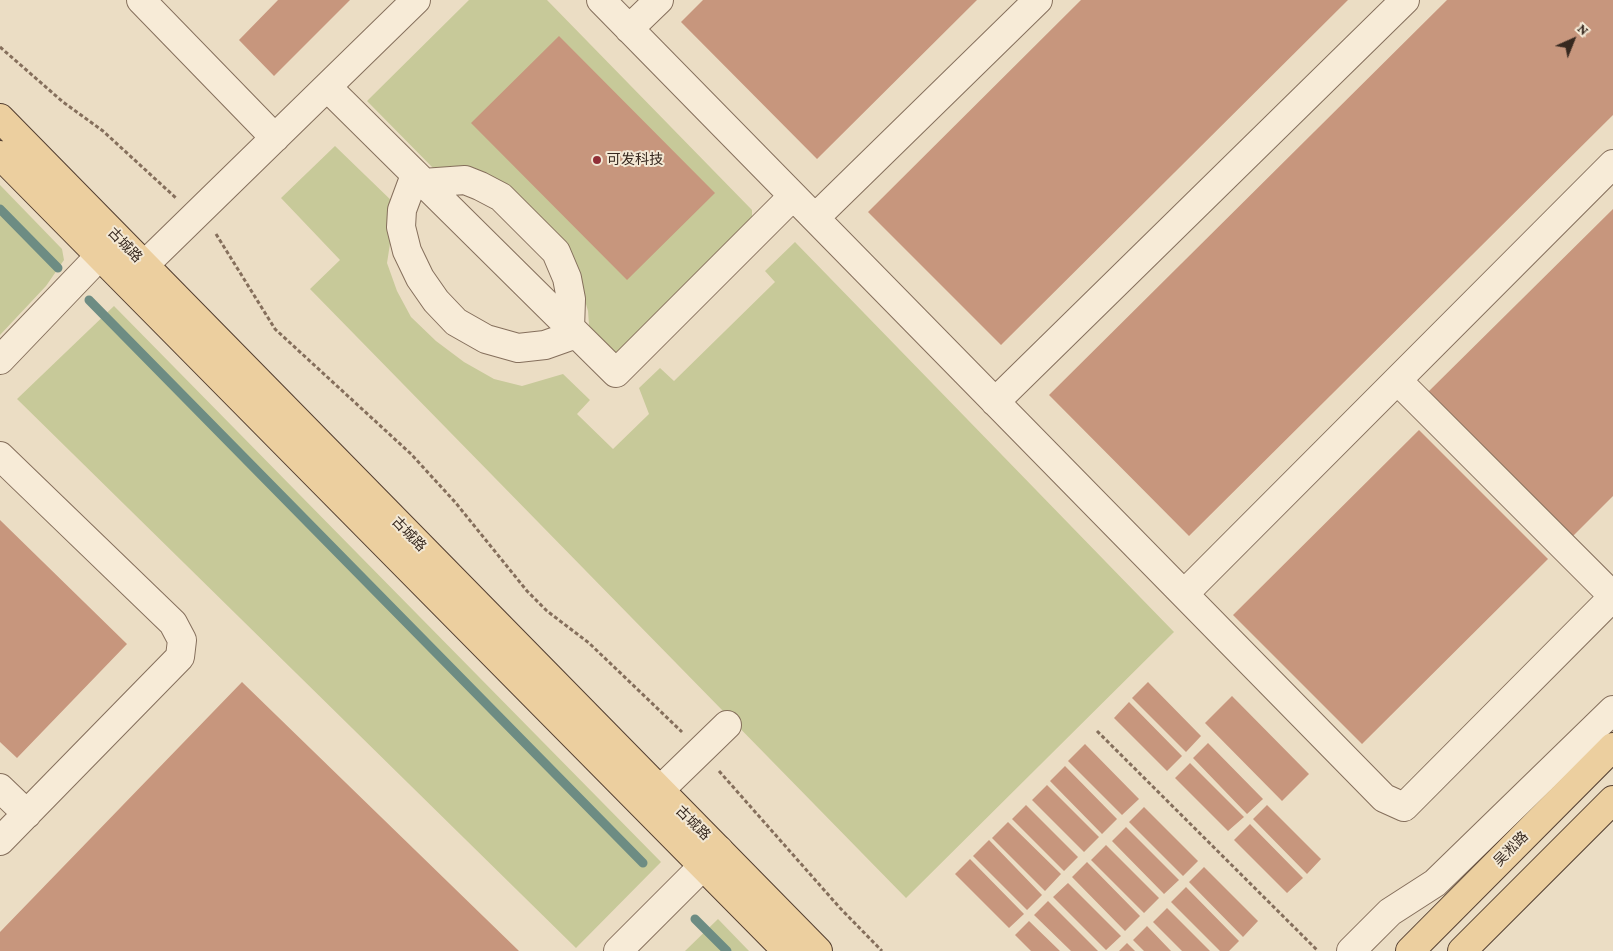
<!DOCTYPE html>
<meta charset="utf-8">
<style>
body{margin:0}
#map{position:relative;width:1613px;height:951px;overflow:hidden;background:#ebddc4;font-family:"Crimson Pro",serif}
canvas{display:block}
.north{position:absolute;left:1548px;top:15px;width:50px;height:50px;-webkit-text-stroke:4px #f3e8d4;paint-order:stroke;rotate:44deg;font-size:14px;font-weight:700;line-height:20px;text-align:center;color:#36281f}
.north::after{content:'';display:block;margin:auto;width:18px;height:22px;background:#36281f;clip-path:polygon(50% 0,100% 100%,50% 72%,0 100%)}
</style>
<div id="map">
<canvas width="1613" height="951"></canvas>
<div class="north">N</div>
</div>
<script>
const g = document.querySelector('canvas').getContext('2d');
g.lineJoin = 'round';
function fillPath(path, color) { g.fillStyle = color; g.fill(path, 'evenodd'); }
const toPath = rows => new Path2D(rows.map(r => 'M' + r).join(''));
function stroke(path, color, width, dash) { g.strokeStyle = color; g.lineWidth = width; g.lineCap = dash ? 'butt' : 'round'; g.setLineDash(dash || []); g.stroke(path); }
function drawText(font, color, halo, rows, align = 'center') {
  g.font = font + ' "Crimson Pro","Noto Sans SC",serif'; g.lineWidth = 4; g.setLineDash([]); g.textBaseline = 'middle'; g.strokeStyle = halo; g.fillStyle = color; for (const [text, x, y, turn = 0] of rows) {
    g.save(); g.translate(x, y); g.rotate((+turn || 0) * Math.PI / 180); g.textAlign = isNaN(turn) ? turn : align; if (halo) g.strokeText(text, 0, 0); g.fillText(text, 0, 0); g.restore();
  }
}
const green = toPath([
 [469,0,547,0,752,210,752,222,614,364,590,339,588,311,581,287,495,189,436,171,367,101],
 [335,146,396,205,387,263,397,291,411,317,436,341,464,362,494,379,522,386,563,374,590,400,577,414,613,449,649,414,639,388,660,368,674,381,775,282,765,271,795,242,1174,632,906,898,310,289,340,260,281,198],
 [0,185,62,249,64,260,46,286,0,335],
 [114,306,661,862,576,948,17,399],
 [718,919,749,951,685,951]
]);
const stream = toPath([
 [0,209,58,268],
 [89,300,643,863],
 [695,919,727,951]
]);
const building = toPath([
 [278,0,350,0,274,76,239,40],
 [703,0,977,0,817,159,681,22],
 [1081,0,1348,0,1001,345,868,212],
 [1447,0,1613,0,1613,115,1189,536,1049,395],
 [559,36,715,193,627,280,471,123],
 [1613,209,1613,496,1571,538,1427,393],
 [1419,430,1548,559,1362,744,1233,615],
 [0,520,127,644,17,758,0,742],
 [242,682,519,951,0,951,0,932],
 [1148,682,1201,736,1186,752,1132,698],
 [1232,696,1309,774,1282,801,1205,723],
 [1129,702,1182,756,1167,771,1114,718],
 [1208,743,1263,799,1247,814,1193,758],
 [1085,744,1139,799,1122,815,1068,761],
 [1190,763,1244,817,1228,831,1175,778],
 [1065,766,1117,819,1102,834,1050,781],
 [1047,785,1099,837,1084,852,1032,800],
 [1026,805,1078,857,1064,871,1012,819],
 [1267,805,1321,859,1307,874,1253,819],
 [1144,807,1198,861,1183,876,1129,822],
 [1008,822,1061,874,1045,891,992,838],
 [1250,824,1303,878,1287,893,1234,840],
 [1126,827,1179,880,1164,894,1112,841],
 [989,840,1042,895,1027,910,973,856],
 [1106,845,1159,898,1144,913,1091,860],
 [970,859,1024,914,1009,928,955,874],
 [1087,862,1140,916,1125,931,1072,877],
 [1204,867,1258,921,1243,937,1189,882],
 [1068,883,1121,936,1106,950,1053,897],
 [1186,887,1239,941,1229,951,1220,951,1171,902],
 [1048,901,1098,951,1071,951,1034,915],
 [1167,908,1210,951,1182,951,1153,922],
 [1029,921,1060,951,1031,951,1015,935],
 [1147,926,1171,951,1144,951,1133,940],
 [1127,943,1135,951,1119,951]
]);
const path = toPath([
 [0,47,63,102,103,131,176,198],
 [216,234,275,329,411,454,455,502,527,591,547,611,589,643,682,732],
 [1097,731,1318,951],
 [719,771,840,908,882,951]
]);
const minor = toPath([
 [141,0,275,138],
 [601,0,1384,798,1404,807,1613,597],
 [629,29,659,0],
 [327,87,616,373,793,196],
 [415,175,402,210,401,227,407,251,420,278,436,301,456,322,486,339,518,348,545,345,576,334],
 [423,183,465,180,480,186,501,197,556,252,567,278,571,299,570,329],
 [815,218,1038,0],
 [127,282,416,0],
 [0,360,112,243],
 [1398,381,1613,596],
 [995,402,1405,0],
 [0,456,173,623,182,640,180,657,0,841],
 [1184,594,1613,164],
 [0,788,27,814],
 [660,790,727,725],
 [618,951,719,850],
 [1351,951,1390,912,1435,883,1613,710]
]);
const major = toPath([
 [0,118,818,951],
 [0,155,787,951],
 [1410,951,1613,747],
 [1462,951,1613,800]
]);
const markers = [
 [597,160,5,"#903037"]
];
const poiNames = [
 ["可发科技",607,160]
];
const streetNames = [
 ["古城路",125,245,46],
 ["古城路",409,534,46],
 ["古城路",693,823,45],
 ["吴淞路",1511,849,-45]
];
fillPath(green, '#c7c999');
stroke(stream, '#6d8c83', 9);
fillPath(building, '#c7967d');
stroke(minor, '#856f5c', 30);
stroke(major, '#533e30', 30);
stroke(path, '#856f5c', 3, [4, 2.5]);
stroke(minor, '#f7ebd7', 28);
stroke(major, '#eccf9f', 28);
for (const [x, y, r, color] of markers) { const dot = new Path2D(); dot.arc(x, y, r, 0, 2 * Math.PI); g.fillStyle = color; g.fill(dot); stroke(dot, '#f3e8d4', 2); }
drawText('14px', '#36281f', '#f3e8d4', poiNames, 'left');
drawText('14px', '#36281f', '#f3e8d4', streetNames);
</script>
